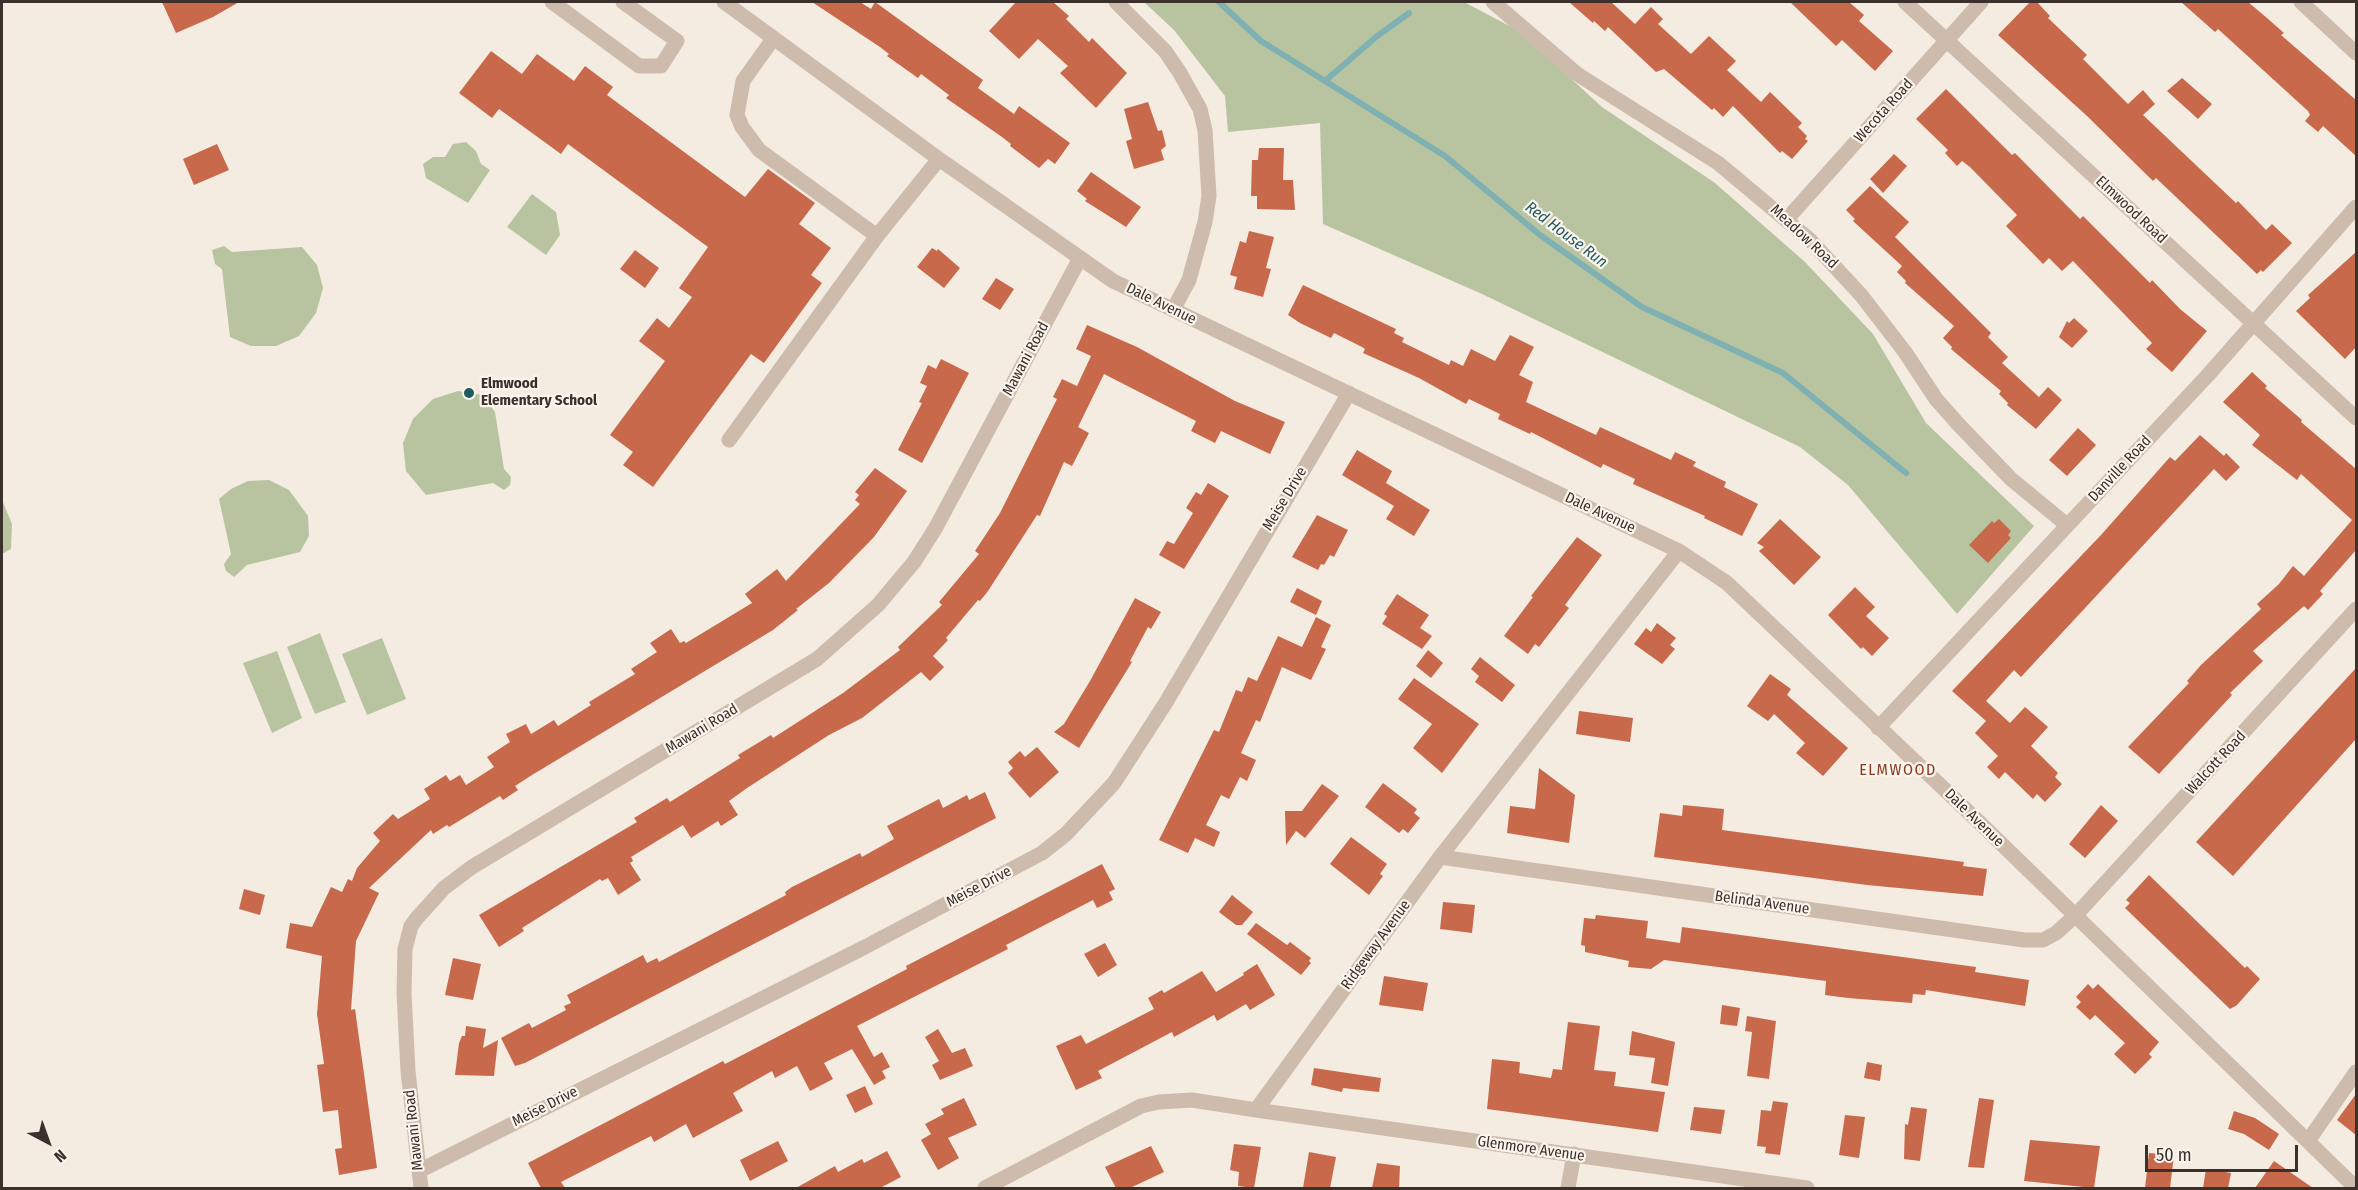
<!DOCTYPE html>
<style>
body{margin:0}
#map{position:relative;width:2358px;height:1190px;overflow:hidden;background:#f4ebe1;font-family:"Fira Sans Condensed",sans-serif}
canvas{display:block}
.frame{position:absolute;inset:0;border:3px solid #3b302b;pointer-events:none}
.north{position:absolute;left:18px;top:1112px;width:60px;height:60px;-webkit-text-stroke:4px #fbf5ee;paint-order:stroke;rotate:139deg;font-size:16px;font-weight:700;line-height:24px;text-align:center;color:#3b302b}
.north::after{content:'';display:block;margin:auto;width:21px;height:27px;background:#3b302b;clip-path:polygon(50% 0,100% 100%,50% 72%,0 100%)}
.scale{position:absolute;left:2145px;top:1145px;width:153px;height:27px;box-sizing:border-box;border:3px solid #3b302b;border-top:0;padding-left:8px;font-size:18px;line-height:21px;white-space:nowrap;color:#3b302b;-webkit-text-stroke:4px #fbf5ee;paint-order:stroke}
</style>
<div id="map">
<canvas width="2358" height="1190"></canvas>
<div class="frame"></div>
<div class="north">N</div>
<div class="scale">50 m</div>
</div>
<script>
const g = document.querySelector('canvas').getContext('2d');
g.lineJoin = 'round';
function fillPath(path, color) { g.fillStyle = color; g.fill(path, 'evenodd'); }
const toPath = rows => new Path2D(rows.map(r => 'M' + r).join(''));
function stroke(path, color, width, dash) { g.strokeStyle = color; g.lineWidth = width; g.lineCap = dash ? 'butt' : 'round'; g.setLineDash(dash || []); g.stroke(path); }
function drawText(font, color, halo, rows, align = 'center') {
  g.font = font + ' "Fira Sans Condensed",sans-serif'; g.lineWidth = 4.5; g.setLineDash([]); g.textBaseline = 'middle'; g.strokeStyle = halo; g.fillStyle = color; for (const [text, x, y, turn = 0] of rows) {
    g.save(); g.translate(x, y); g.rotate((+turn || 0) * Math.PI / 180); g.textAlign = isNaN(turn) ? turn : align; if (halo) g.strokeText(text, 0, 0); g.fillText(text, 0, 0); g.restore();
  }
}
const green = toPath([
 [1144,2,1464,2,1519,31,1602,107,1715,183,1805,262,1873,334,1926,423,2034,526,1957,614,1848,485,1800,447,1482,294,1323,224,1320,123,1228,132,1225,96,1174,30],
 [466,142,476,151,481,164,490,170,468,203,426,178,423,164,433,157,445,157,453,144],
 [532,194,556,212,560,235,546,255,507,227],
 [224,246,232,252,302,247,317,265,323,288,316,313,299,336,276,346,251,346,230,337,222,269,215,264,212,250],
 [458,391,483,395,495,412,504,469,511,477,510,485,504,490,493,483,426,495,406,471,403,443,413,419,433,399],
 [269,480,289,490,308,516,309,536,300,552,247,565,234,577,226,571,224,564,231,554,219,499,231,489,248,481],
 [2,500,12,524,11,549,2,554],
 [320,633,346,702,315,714,287,647],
 [382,638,406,699,367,715,342,654],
 [277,651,302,718,272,733,243,663]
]);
const stream = toPath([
 [1219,2,1261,41,1445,156,1540,235,1642,307,1783,373,1906,473],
 [1325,81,1376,37,1409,13]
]);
const building = toPath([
 [162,2,239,2,213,17,176,33],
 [812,2,860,2,871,9,875,2,983,80,978,88,1014,114,1019,106,1070,143,1055,164,1048,159,1039,168,1010,146,1011,144,1002,137,946,98,949,95,921,74,918,78,887,56,889,54,880,47],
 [1016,2,1053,2,1069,16,1066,19,1089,42,1092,38,1127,73,1096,108,1060,73,1068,66,1038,39,1019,59,989,31],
 [1569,2,1611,2,1635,24,1651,7,1663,19,1658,24,1691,54,1709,36,1736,61,1727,70,1761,102,1770,92,1802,123,1798,127,1807,136,1805,139,1808,141,1792,159,1782,151,1780,153,1733,106,1723,117,1714,108,1712,110,1664,69,1656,72,1608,27,1605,31,1594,21,1593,23],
 [1790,2,1849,2,1864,15,1859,21,1893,51,1875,71,1842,40,1836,46],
 [2030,2,2037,2,2050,16,2048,18,2087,55,2083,59,2128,104,2143,90,2155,104,2143,115,2236,203,2238,201,2266,230,2272,224,2292,243,2263,272,2261,270,2257,274,2156,178,2153,181,2087,116,1998,35],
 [2181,2,2248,2,2267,18,2284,33,2281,35,2356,100,2356,156,2323,126,2318,132,2305,121,2310,115,2308,111,2218,29,2215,32],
 [491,51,522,74,537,54,574,81,585,66,613,87,607,95,745,197,768,169,815,203,799,224,831,248,811,275,822,283,764,363,751,354,653,487,623,465,633,452,610,435,665,361,639,341,657,318,669,328,692,297,679,288,708,247,568,144,561,154,499,109,492,118,459,93],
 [2182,78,2212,104,2198,119,2167,91],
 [1946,89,2012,155,2015,153,2080,219,2083,216,2150,283,2152,280,2180,309,2207,331,2172,372,2146,349,2152,343,2073,261,2062,271,2049,258,2043,264,2006,226,2017,215,1970,167,1962,161,1957,166,1945,153,1948,150,1916,119],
 [1148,102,1158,131,1162,130,1166,146,1161,150,1164,160,1134,169,1126,141,1132,139,1124,109],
 [217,144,229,170,194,185,183,159],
 [1259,148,1284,148,1283,180,1293,180,1295,210,1257,209,1257,196,1251,196,1252,160,1258,160],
 [1894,154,1907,166,1883,193,1870,179],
 [1091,172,1141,207,1126,227,1085,201,1087,199,1077,191],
 [1870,186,1909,222,1895,237,1991,333,1988,337,2008,357,2002,363,2039,397,2048,387,2062,400,2036,429,2007,405,2008,403,1999,394,2001,391,1951,349,1952,347,1943,338,1954,326,1905,283,1906,281,1897,272,1902,266,1853,221,1855,219,1846,210],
 [1249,231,1274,237,1266,268,1271,269,1263,297,1234,289,1237,277,1230,275,1240,241,1246,243],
 [932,248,937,251,938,249,960,268,944,288,917,267],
 [635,250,659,268,645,288,620,269],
 [2356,252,2356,347,2345,359,2296,311,2310,298,2308,295],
 [996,278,1014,289,1000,310,982,299],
 [1303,285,1396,329,1394,333,1404,338,1402,342,1449,365,1451,360,1463,366,1471,349,1495,361,1510,335,1534,347,1519,375,1533,382,1526,402,1596,435,1600,427,1671,460,1675,452,1696,462,1693,466,1726,482,1724,487,1758,504,1742,536,1704,518,1705,516,1633,484,1635,479,1603,464,1601,468,1531,432,1530,434,1498,419,1500,414,1469,399,1466,404,1419,378,1363,353,1365,349,1362,347,1334,333,1331,338,1300,323,1288,315],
 [2074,318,2088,331,2072,348,2059,337,2067,321,2069,323],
 [1087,325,1137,347,1235,401,1285,422,1270,454,1221,431,1215,443,1191,431,1196,421,1104,374,1078,427,1089,433,1072,466,1064,462,1040,516,1037,515,988,591,980,601,978,600,946,638,948,640,933,656,944,667,930,681,921,672,862,718,829,735,747,788,729,801,738,815,721,826,718,821,691,838,683,825,631,857,633,861,630,863,641,880,618,895,608,878,602,881,600,879,522,928,524,931,499,947,479,915,637,822,634,818,667,798,670,802,740,758,738,755,771,735,773,738,843,693,900,650,898,647,942,605,939,602,979,554,975,551,1000,513,1057,399,1053,397,1062,379,1077,386,1091,356,1076,349],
 [941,359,969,373,922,463,898,450,922,403,919,402,927,386,920,383,928,365,936,369],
 [2252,372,2267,386,2265,388,2302,420,2301,422,2356,469,2356,550,2320,591,2323,594,2308,610,2304,606,2253,651,2263,661,2230,693,2232,695,2159,774,2128,747,2189,683,2187,681,2201,665,2261,609,2257,604,2279,584,2293,566,2304,576,2352,520,2301,474,2297,480,2252,445,2260,435,2223,402],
 [2078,428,2096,445,2067,476,2049,460],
 [2200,435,2224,456,2226,453,2240,467,2226,481,2214,469,2021,677,2014,670,1986,701,2010,723,2025,707,2048,727,2031,746,2058,773,2055,777,2062,784,2045,802,2037,794,2033,799,2005,772,1999,779,1987,767,1998,756,1975,733,1986,721,1952,691,2101,535,2170,457,2175,461],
 [1357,450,1392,471,1386,483,1430,510,1414,536,1386,519,1394,506,1342,475],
 [875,468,907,491,874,537,829,583,796,609,798,610,773,630,532,775,515,786,518,790,503,800,500,796,449,827,447,825,433,834,431,830,369,888,379,893,356,941,351,1010,355,1009,377,1168,339,1175,335,1149,342,1148,338,1110,323,1112,317,1065,324,1064,317,1014,322,956,286,948,290,923,312,927,331,887,342,892,348,879,352,881,357,868,380,841,373,833,393,814,398,819,430,799,424,789,446,775,450,781,460,775,466,785,494,767,487,757,510,742,506,734,526,724,531,734,554,720,558,726,591,705,589,702,635,674,631,669,657,652,650,643,671,629,680,643,684,641,686,643,752,603,745,594,777,569,786,581,860,504,855,500,859,495,855,492],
 [1208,483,1229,496,1184,569,1159,555,1167,541,1174,544,1193,513,1186,508,1196,492,1201,495],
 [1317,515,1348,530,1334,557,1330,555,1324,565,1321,564,1318,570,1292,557],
 [1780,519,1821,557,1794,585,1759,551,1764,547,1757,543],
 [1999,519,2011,531,2008,535,2011,538,1988,563,1969,545,1992,521,1994,523],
 [1577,537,1602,555,1565,605,1569,608,1539,647,1535,644,1528,654,1504,636,1533,597,1531,596],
 [1855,587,1875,607,1866,616,1889,638,1872,656,1863,647,1861,649,1828,615],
 [1297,588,1322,601,1316,615,1290,602],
 [1397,594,1429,615,1420,628,1432,636,1422,649,1382,624,1387,616,1384,614],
 [1135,598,1161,612,1151,629,1148,627,1130,661,1132,662,1079,748,1054,732,1064,724,1090,681],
 [1316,617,1331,625,1321,647,1326,649,1311,680,1282,667,1260,722,1256,720,1241,753,1256,760,1247,781,1240,777,1229,799,1221,795,1206,825,1220,832,1214,847,1195,838,1188,853,1159,840,1214,730,1219,732,1236,690,1242,692,1248,677,1257,681,1278,636,1302,647],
 [1657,623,1676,638,1670,645,1675,649,1662,664,1634,644,1646,628,1651,632],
 [1428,650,1443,663,1431,678,1416,666],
 [1480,657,1515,685,1502,702,1475,682,1479,676,1471,669],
 [2356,668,2356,739,2233,876,2196,842],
 [1770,674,1791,689,1787,695,1848,748,1823,776,1796,753,1805,743,1774,714,1768,721,1747,706],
 [1414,678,1479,724,1442,773,1413,748,1432,724,1398,699],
 [1579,711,1633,718,1630,742,1576,734],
 [1037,747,1059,772,1030,798,1008,773,1013,768,1008,762,1020,751,1025,757],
 [1539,768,1575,795,1569,843,1507,833,1510,806,1535,809],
 [1383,783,1417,809,1414,813,1420,818,1408,833,1403,829,1399,833,1365,807],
 [1322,784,1339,796,1305,838,1296,831,1286,845,1285,811,1302,811],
 [985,792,996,818,525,1063,515,1066,501,1038,529,1023,532,1028,566,1010,564,1006,571,1003,567,995,643,955,647,963,657,958,659,962,786,895,785,892,792,887,860,853,862,857,894,839,887,826,939,799,943,808,967,795,969,800],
 [1683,805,1724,809,1722,830,1964,862,1963,866,1987,869,1983,896,1867,885,1654,857,1660,813,1682,816],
 [2101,805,2118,821,2085,858,2069,844],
 [1351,837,1387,864,1380,874,1383,876,1369,895,1330,864],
 [1102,864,1115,889,1109,892,1113,900,1097,908,1093,900,1006,945,1008,949,857,1026,874,1057,882,1052,890,1067,882,1071,886,1078,874,1085,852,1049,824,1063,833,1079,810,1091,797,1066,775,1078,772,1071,733,1093,743,1111,693,1138,686,1124,654,1142,651,1136,561,1182,565,1188,541,1188,528,1163,723,1061,725,1064,779,1036,907,969,906,966],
 [2149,875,2245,968,2247,966,2260,979,2237,1005,2230,1009,2125,908,2130,903,2126,900],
 [244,889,265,895,260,915,239,909],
 [1232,895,1253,912,1242,925,1236,925,1219,912],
 [1443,902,1475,905,1472,933,1440,929],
 [1596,915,1648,921,1646,938,1680,943,1682,927,1976,967,1975,972,2029,980,2025,1006,1926,990,1925,995,1913,994,1912,1003,1848,998,1825,995,1826,981,1664,960,1651,969,1628,967,1629,961,1585,952,1585,946,1581,945,1584,918,1595,919],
 [1256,923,1287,945,1290,942,1311,958,1309,961,1311,963,1301,975,1247,934],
 [1105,943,1117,965,1098,977,1084,954],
 [453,958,481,964,473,1000,445,995],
 [1257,964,1275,995,1250,1010,1246,1004,1217,1021,1214,1015,1174,1037,1172,1032,1098,1071,1102,1078,1076,1090,1056,1046,1081,1035,1086,1044,1154,1009,1148,998,1162,990,1164,993,1202,971,1216,992,1244,975,1243,973],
 [1384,976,1428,983,1423,1011,1379,1005],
 [2088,984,2093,989,2098,984,2159,1042,2149,1054,2152,1057,2135,1074,2114,1054,2125,1043,2095,1015,2090,1020,2076,1007,2081,1002,2076,997],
 [1722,1005,1740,1008,1737,1026,1720,1024],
 [1747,1016,1776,1021,1769,1079,1747,1076,1752,1032,1745,1031],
 [1568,1022,1600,1026,1594,1070,1616,1072,1614,1086,1665,1092,1658,1132,1487,1109,1492,1059,1520,1062,1519,1073,1551,1078,1553,1069,1562,1070],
 [466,1026,486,1029,483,1048,498,1040,494,1076,455,1075,459,1043,462,1036,465,1036],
 [938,1029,952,1053,965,1048,973,1066,940,1080,932,1065,939,1061,925,1037],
 [1632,1031,1675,1042,1668,1086,1651,1083,1655,1058,1629,1055],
 [1867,1062,1882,1065,1880,1081,1864,1078],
 [1314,1068,1381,1078,1379,1092,1343,1088,1342,1092,1311,1085],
 [865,1086,873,1104,855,1113,846,1095],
 [2356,1094,2356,1135,2337,1120],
 [964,1098,977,1125,948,1138,959,1158,938,1170,921,1140,931,1134,925,1124,944,1114,941,1109],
 [1979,1098,1994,1100,1984,1168,1968,1167],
 [1773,1101,1788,1103,1780,1155,1765,1153,1766,1147,1757,1146,1761,1110,1771,1111],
 [1694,1107,1725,1110,1721,1134,1690,1130],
 [1911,1107,1927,1109,1920,1161,1904,1159,1905,1124,1908,1125],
 [2234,1111,2255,1118,2279,1134,2269,1150,2244,1134,2228,1129],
 [1845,1115,1865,1117,1859,1158,1839,1155],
 [2030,1140,2100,1146,2094,1188,2024,1181],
 [778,1141,788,1161,750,1181,740,1160],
 [1234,1144,1261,1147,1254,1188,1238,1186,1239,1172,1230,1170],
 [1151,1146,1164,1172,1130,1188,1116,1188,1105,1167],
 [887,1151,901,1177,880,1188,796,1188,835,1166,838,1172,862,1159,864,1163],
 [1309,1152,1336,1157,1330,1188,1303,1188],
 [2149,1153,2174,1155,2170,1188,2145,1188],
 [2274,1161,2313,1188,2255,1188],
 [1377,1163,1400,1166,1399,1188,1372,1188],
 [2206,1169,2231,1173,2228,1188,2203,1188]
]);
const minor = toPath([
 [552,2,639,66,661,66,677,41,623,2],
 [724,2,939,159,1113,281,1679,551,1727,583,1981,824,2356,1188],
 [1116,2,1165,51,1180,73,1200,109,1205,130,1209,196,1205,222,1189,280,1173,310],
 [1493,2,1577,74,1718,163,1810,240,1861,295,1905,352,1936,399,1959,425,2011,479,2067,525],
 [1905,2,2356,418],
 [2301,2,2356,53],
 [773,39,743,81,737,115,742,127,759,150,877,236],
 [1787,219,1981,2],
 [729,440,877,236,939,159],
 [1878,728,2208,375,2356,207],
 [1440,857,2024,940,2043,940,2056,933,2075,916,2356,609],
 [1256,1110,1807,1188],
 [2308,1141,2356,1072],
 [419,1171,865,947,1042,853,1066,834,1114,783,1165,704,1349,393],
 [421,1188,408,1071,404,993,405,949,411,926,417,918,444,888,472,867,817,659,878,605,914,562,935,529,1079,260],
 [985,1188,1141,1106,1159,1102,1192,1100,1256,1110,1440,857,1679,551],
 [1568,1188,1574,1154]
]);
const markers = [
 [469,393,6,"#1f5a5e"]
];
const streetNames = [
 ["Wecota Road",1884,111,-48],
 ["Elmwood Road",2131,210,43],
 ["Meadow Road",1804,237,43],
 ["Dale Avenue",1161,304,26],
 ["Mawani Road",1026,359,-62],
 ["Danville Road",2120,469,-47],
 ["Meise Drive",1285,499,-59],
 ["Dale Avenue",1600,513,25],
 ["Mawani Road",702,729,-31],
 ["Walcott Road",2216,763,-47],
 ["Dale Avenue",1974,818,44],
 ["Meise Drive",979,887,-28],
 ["Belinda Avenue",1762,903,8],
 ["Ridgeway Avenue",1376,945,-54],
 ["Meise Drive",545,1107,-27],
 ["Mawani Road",414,1130,-96],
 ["Glenmore Avenue",1531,1149,8]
];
const poiNames = [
 ["Elmwood",481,384],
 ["Elementary School",481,401]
];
const waterNames = [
 ["Red House Run",1566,235,37]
];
const neighbourhoodNames = [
 ["ELMWOOD",1898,771]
];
fillPath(green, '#b8c4a0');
stroke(stream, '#7fb0b2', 6);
fillPath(building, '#c8694b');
stroke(minor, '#cdbbac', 15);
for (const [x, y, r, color] of markers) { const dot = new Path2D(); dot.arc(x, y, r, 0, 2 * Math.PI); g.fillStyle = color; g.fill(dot); stroke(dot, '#fbf5ee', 2); }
drawText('15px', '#3b302b', '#fbf5ee', streetNames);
drawText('bold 15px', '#3b302b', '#fbf5ee', poiNames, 'left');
drawText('italic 16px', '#1f5a5e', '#fbf5ee', waterNames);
g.letterSpacing = '1.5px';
drawText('16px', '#8c3b22', '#fbf5ee', neighbourhoodNames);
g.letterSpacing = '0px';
</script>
